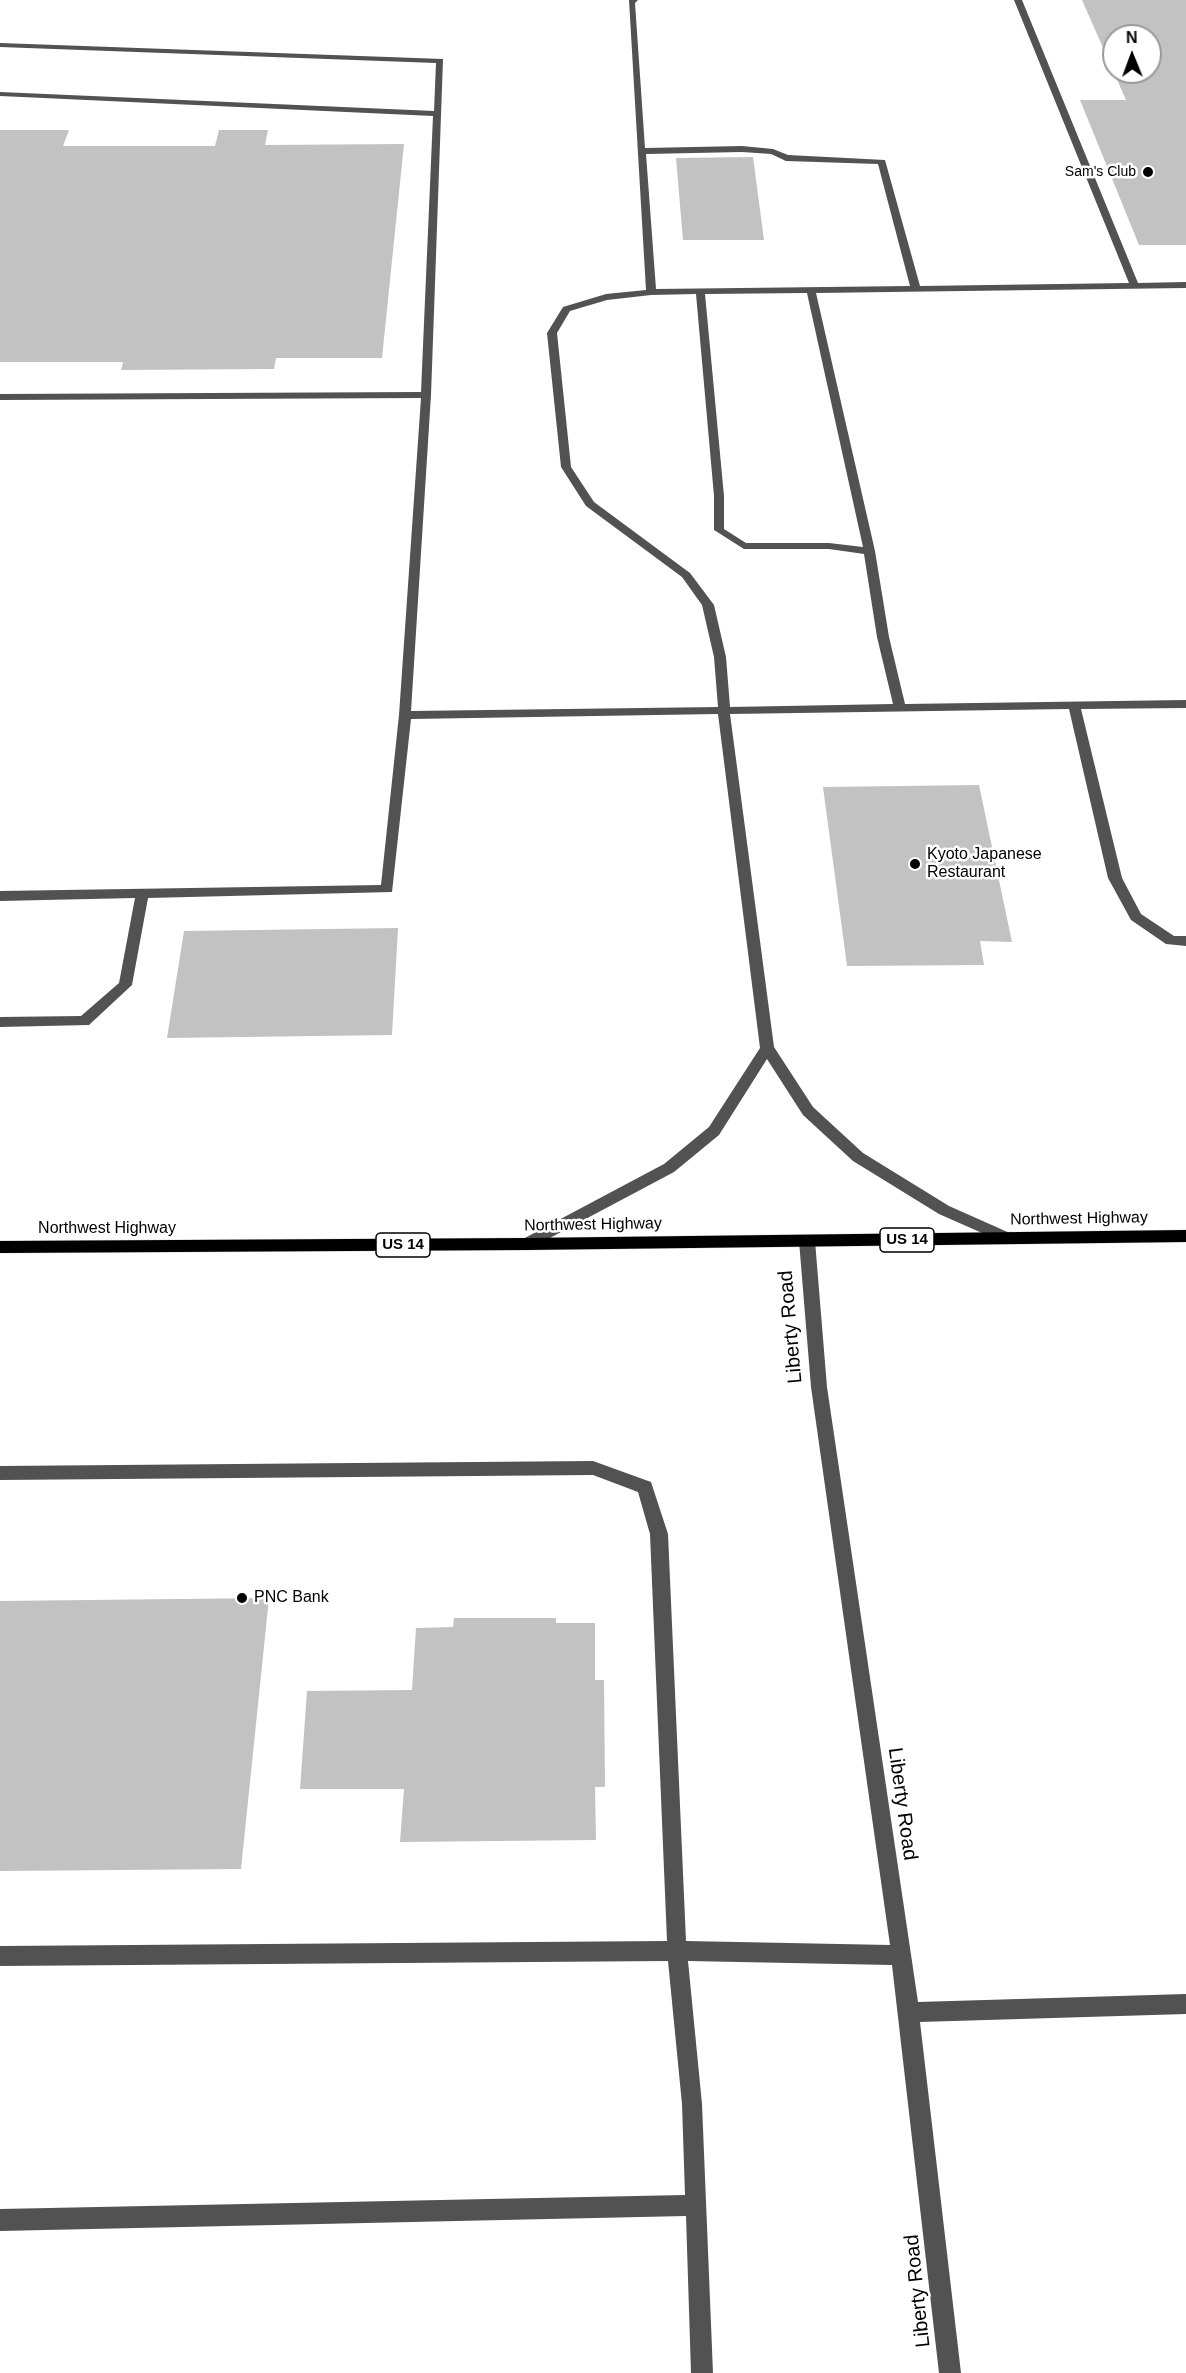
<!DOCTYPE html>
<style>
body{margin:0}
#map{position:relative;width:1186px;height:2373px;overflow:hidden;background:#fff;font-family:Helvetica,sans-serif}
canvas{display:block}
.north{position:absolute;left:1102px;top:24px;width:60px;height:60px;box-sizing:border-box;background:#fff;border:2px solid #999;border-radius:50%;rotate:359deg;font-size:16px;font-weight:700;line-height:24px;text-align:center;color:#000}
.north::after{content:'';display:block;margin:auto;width:21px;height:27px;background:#000;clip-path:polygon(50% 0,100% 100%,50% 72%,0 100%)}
</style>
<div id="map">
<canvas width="1186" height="2373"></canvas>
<div class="north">N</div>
</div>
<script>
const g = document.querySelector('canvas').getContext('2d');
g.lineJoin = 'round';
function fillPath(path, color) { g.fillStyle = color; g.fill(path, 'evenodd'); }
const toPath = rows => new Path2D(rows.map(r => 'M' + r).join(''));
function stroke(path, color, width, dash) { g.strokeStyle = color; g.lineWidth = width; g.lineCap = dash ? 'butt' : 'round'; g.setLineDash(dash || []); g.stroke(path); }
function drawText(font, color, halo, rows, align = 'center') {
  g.font = font + ' Helvetica,sans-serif'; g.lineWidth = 5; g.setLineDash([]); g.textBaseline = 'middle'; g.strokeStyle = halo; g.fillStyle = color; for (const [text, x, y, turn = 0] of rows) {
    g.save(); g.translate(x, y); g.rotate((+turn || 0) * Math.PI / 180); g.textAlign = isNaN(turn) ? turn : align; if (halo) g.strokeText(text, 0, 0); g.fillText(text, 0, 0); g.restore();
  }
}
const building = toPath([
 [1082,0,1186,0,1186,245,1139,245,1080,100,1126,100],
 [1114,36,1150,36,1150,72,1114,72],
 [0,130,69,130,63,146,215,146,219,130,268,130,265,145,404,144,382,358,276,358,274,369,121,370,123,362,0,362],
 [753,157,764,240,683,240,676,158],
 [979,785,1012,942,980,941,984,965,847,966,823,787],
 [398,928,392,1035,167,1038,184,931],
 [269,1598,241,1869,0,1871,0,1601],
 [454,1618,556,1618,556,1623,595,1623,595,1680,604,1680,605,1787,595,1787,596,1840,400,1842,404,1789,300,1789,307,1691,412,1690,416,1628,453,1627]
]);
const minor = toPath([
 [629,0,638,0,635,3,645,148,742,146,773,149,788,155,885,160,920,286,1129,283,1014,0,1022,0,1138,283,1186,282,1186,288,816,293,875,551,889,637,905,704,1186,700,1186,708,1081,709,1122,878,1141,914,1174,936,1186,936,1186,946,1166,944,1131,920,1108,878,1069,709,730,714,774,1047,813,1107,863,1153,949,1206,1012,1234,1015,1238,1012,1242,1007,1244,939,1214,853,1161,803,1115,767,1059,719,1135,674,1172,531,1248,521,1248,518,1244,521,1240,664,1164,709,1127,760,1048,718,714,411,719,392,892,148,898,132,985,89,1025,0,1027,0,1017,81,1016,119,983,135,898,0,901,0,891,381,885,399,715,421,398,0,400,0,394,421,392,433,116,0,96,0,92,434,111,436,63,0,47,0,43,443,59,431,395,411,711,718,707,714,657,702,605,682,577,586,506,561,467,547,333,563,307,606,294,646,290,629,0],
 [742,152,771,154,786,161,878,164,910,286,656,289,646,154,742,152],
 [807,293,863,547,829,543,746,543,724,529,724,496,705,294,807,293],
 [696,294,714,496,714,530,744,549,829,549,864,554,877,637,893,704,730,707,726,657,714,605,690,573,594,502,571,467,557,333,570,311,607,300,651,295,696,294],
 [807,1235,812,1237,815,1241,827,1387,918,2002,1186,1994,1186,2014,920,2022,961,2373,939,2373,892,1965,688,1961,702,2104,713,2373,691,2373,686,2216,0,2231,0,2209,685,2195,682,2104,668,1961,0,1966,0,1946,667,1941,650,1534,638,1492,593,1475,0,1480,0,1466,593,1461,651,1482,668,1534,686,1941,890,1945,811,1387,799,1241,802,1237,807,1235]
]);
const major = toPath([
 [1186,1230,1186,1242,526,1250,0,1253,0,1241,526,1238,1186,1230]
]);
const markers = [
 [1148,172,6,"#000"],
 [915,864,6,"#000"],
 [242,1598,6,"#000"]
];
const farPoinames = [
 ["Sam's Club",1136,172]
];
const shields = [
 [907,1240,54],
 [403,1245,54]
];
const shieldNames = [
 ["US 14",907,1240],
 ["US 14",403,1245]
];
const poiNames = [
 ["Kyoto Japanese",927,855],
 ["Restaurant",927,873],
 ["PNC Bank",254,1598]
];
const streetNames = [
 ["Northwest Highway",1079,1219,-1],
 ["Northwest Highway",593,1225,-1],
 ["Northwest Highway",107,1229]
];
const nearStreetnames = [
 ["Liberty Road",791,1327,-95],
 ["Liberty Road",902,1804,82],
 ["Liberty Road",918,2291,-96]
];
fillPath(building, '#c2c2c2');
stroke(major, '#dbdbdb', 1);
fillPath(minor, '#525252');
fillPath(major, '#000');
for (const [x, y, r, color] of markers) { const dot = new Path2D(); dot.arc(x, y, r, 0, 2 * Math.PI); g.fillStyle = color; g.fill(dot); stroke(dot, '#fff', 2); }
drawText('14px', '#000', '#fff', farPoinames, 'right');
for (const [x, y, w] of shields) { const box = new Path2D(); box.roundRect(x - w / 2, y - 12, w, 24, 4.5); g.fillStyle = '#fff'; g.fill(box); stroke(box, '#000', 1.5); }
drawText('bold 15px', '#000', null, shieldNames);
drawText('16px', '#000', '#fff', poiNames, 'left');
drawText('16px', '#000', '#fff', streetNames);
drawText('20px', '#000', '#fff', nearStreetnames);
</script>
